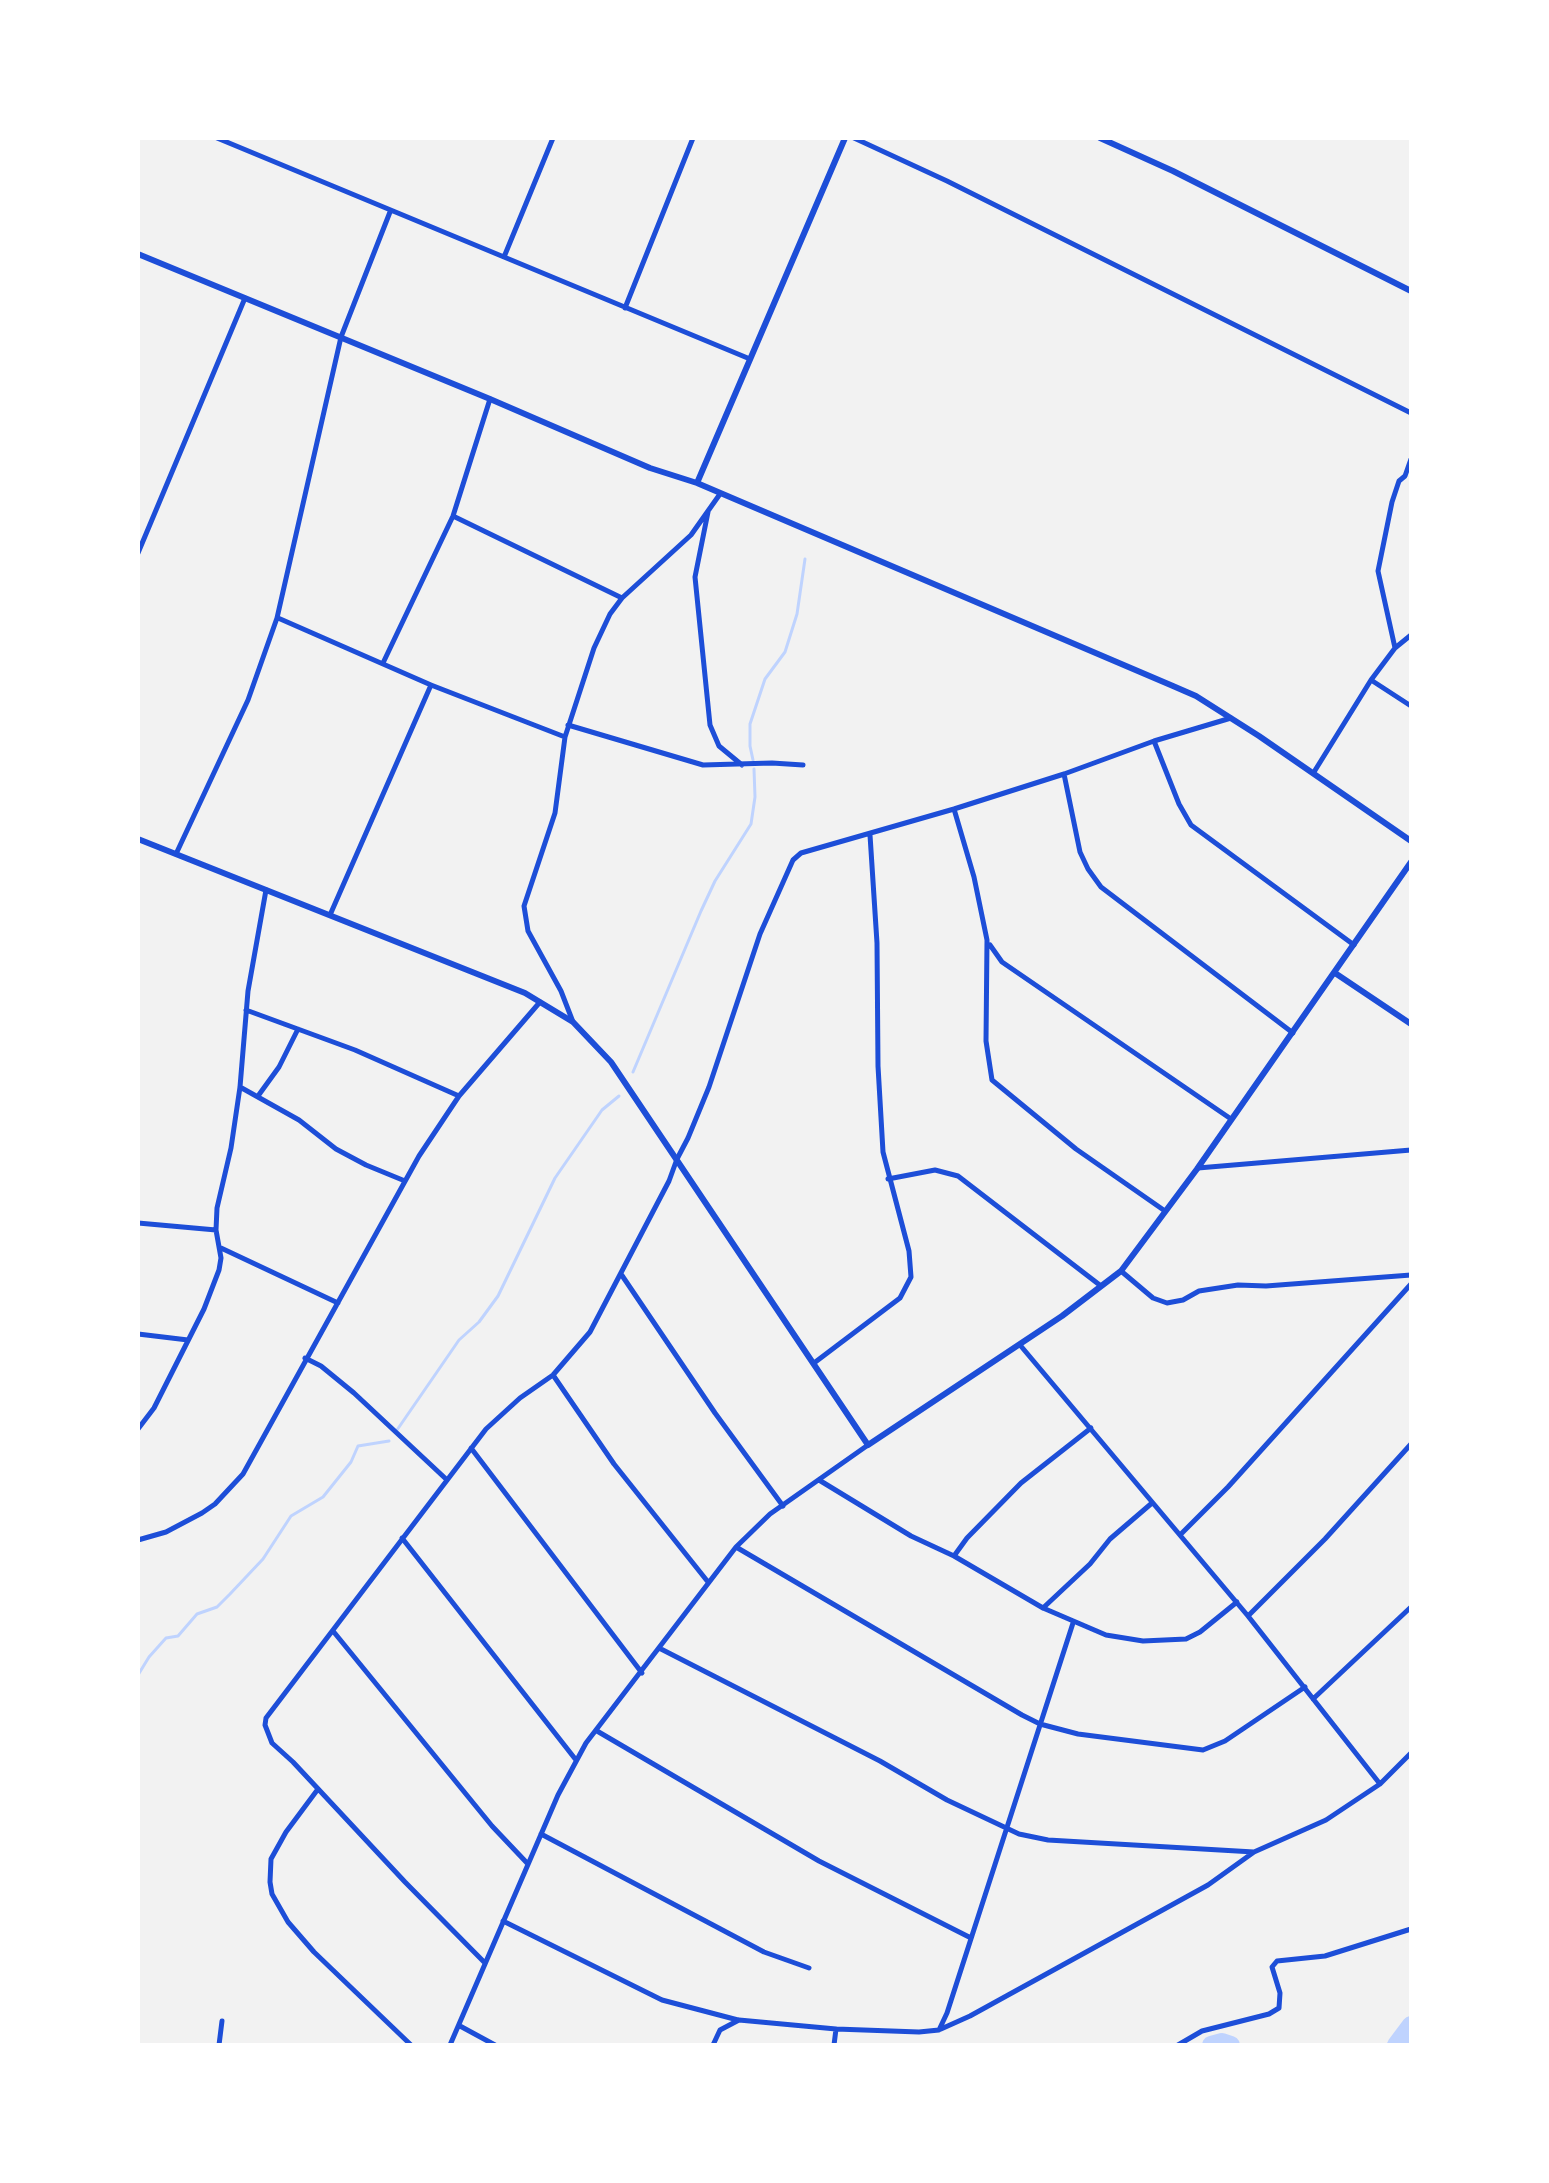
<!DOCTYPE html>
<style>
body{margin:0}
#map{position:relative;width:1549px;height:2183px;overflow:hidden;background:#f2f2f2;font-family:"DejaVu Sans",sans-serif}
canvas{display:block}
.frame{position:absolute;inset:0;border:140px solid #fff;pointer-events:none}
</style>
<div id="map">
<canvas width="1549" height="2183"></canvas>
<div class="frame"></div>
</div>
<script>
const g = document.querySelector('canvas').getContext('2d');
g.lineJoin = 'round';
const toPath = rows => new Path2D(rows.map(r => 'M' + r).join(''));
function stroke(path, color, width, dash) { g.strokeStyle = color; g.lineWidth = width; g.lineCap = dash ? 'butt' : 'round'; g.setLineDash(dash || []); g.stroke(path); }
const stream = toPath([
 [753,760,750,746,750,724,765,679,785,652,797,614,805,559],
 [633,1072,701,911,715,881,751,824,755,797,754,769],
 [397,1430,459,1340,479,1322,498,1296,555,1178,602,1110,619,1096],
 [138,1675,149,1657,166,1638,178,1636,197,1614,217,1607,230,1594,263,1559,291,1516,323,1497,351,1462,358,1446,389,1441]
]);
const river = toPath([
 [1211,2045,1222,2042,1231,2045],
 [1396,2045,1411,2025]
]);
const minor = toPath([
 [217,138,750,359],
 [854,138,947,181,1411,413],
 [504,257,553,138],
 [625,308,693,138],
 [708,512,695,577,710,725,719,746,742,765],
 [453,516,622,598],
 [138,553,245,298],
 [278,618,431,685,565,737],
 [1395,648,1378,571,1392,502,1399,481,1405,476,1411,459],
 [383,663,453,516,490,399],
 [1371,680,1411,706],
 [568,725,703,765,772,763,803,765],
 [1154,741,1179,804,1191,825,1354,945],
 [1314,772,1371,680,1395,648,1411,635],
 [1064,774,1080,852,1088,869,1101,887,1293,1033],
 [954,809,974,877,987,940,986,1041,992,1080,1076,1149,1165,1211],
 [176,854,248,700,277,618,341,337,390,212],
 [330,915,431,685],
 [990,945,1002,962,1231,1119],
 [246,1010,355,1050,459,1096],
 [573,1022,561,991,528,931,524,906,555,813,565,737,594,648,610,614,622,598,691,535,720,494],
 [240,1087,299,1120,336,1149,366,1165,405,1181],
 [258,1096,279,1067,298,1029],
 [1198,1168,1411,1150],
 [888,1179,935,1170,958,1176,1101,1286],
 [138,1223,216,1230],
 [221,1248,338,1303],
 [1121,1271,1153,1298,1167,1303,1183,1300,1199,1291,1238,1285,1266,1286,1411,1275],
 [621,1274,715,1413,783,1506],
 [138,1334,188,1340],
 [1020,1345,1248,1616,1380,1784],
 [305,1358,321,1366,354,1393,446,1479],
 [814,1363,900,1298,911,1277,909,1251,883,1152,878,1066,877,943,870,835],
 [553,1375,614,1464,708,1582],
 [138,1429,154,1408,204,1309,219,1270,221,1258,216,1230,217,1208,231,1148,240,1087,248,991,266,890],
 [471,1448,642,1673],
 [819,1480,911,1536,954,1556,1043,1608,1106,1635,1143,1641,1186,1639,1200,1632,1237,1602],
 [1180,1535,1228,1487,1411,1284],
 [402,1538,576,1760],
 [138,1540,166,1532,202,1513,215,1504,243,1474,419,1156,459,1096,540,1002],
 [736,1547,1022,1715,1040,1724,1078,1734,1203,1750,1225,1741,1305,1687],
 [954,1556,967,1538,1021,1483,1091,1428],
 [1043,1608,1090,1564,1110,1539,1152,1503],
 [1248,1616,1325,1539,1411,1444],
 [333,1631,492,1826,527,1863],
 [659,1648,880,1761,947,1800,1019,1834,1048,1840,1254,1852],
 [1313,1699,1411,1607],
 [597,1731,819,1861,971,1938],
 [318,1789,286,1832,271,1859,270,1882,272,1894,288,1922,314,1952,411,2045],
 [541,1834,764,1952,809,1968],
 [503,1921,662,2000,738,2020],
 [485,1963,405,1882,293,1762,272,1743,265,1725,266,1718,486,1429,520,1398,553,1375,590,1332,669,1181,677,1159,688,1138,709,1087,760,934,793,860,801,853,954,809,1064,774,1154,741,1231,718],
 [460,2026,495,2045],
 [941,2029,970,2016,1208,1885,1254,1852,1326,1820,1380,1784,1411,1753],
 [219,2045,222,2021],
 [450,2045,558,1795,586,1743,736,1547,770,1514,868,1445],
 [713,2045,720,2030,739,2020,836,2029,919,2032,939,2030,947,2013,1073,1623],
 [834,2045,836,2029],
 [1178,2045,1202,2031,1269,2014,1279,2008,1280,1993,1272,1967,1277,1961,1325,1956,1411,1929]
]);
const tertiary = toPath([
 [1100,138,1173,171,1411,291],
 [138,254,490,399,650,468,697,483,1173,686,1196,696,1259,736,1411,841],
 [697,483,845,138],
 [138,839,525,993,573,1022,611,1062,868,1445,1062,1316,1121,1271,1197,1169,1411,862],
 [1335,973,1411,1024]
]);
stroke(stream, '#bfd3fe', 3);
stroke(river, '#bfd3fe', 18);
stroke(minor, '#1d4ed8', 5);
stroke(tertiary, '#1d4ed8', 6);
</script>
